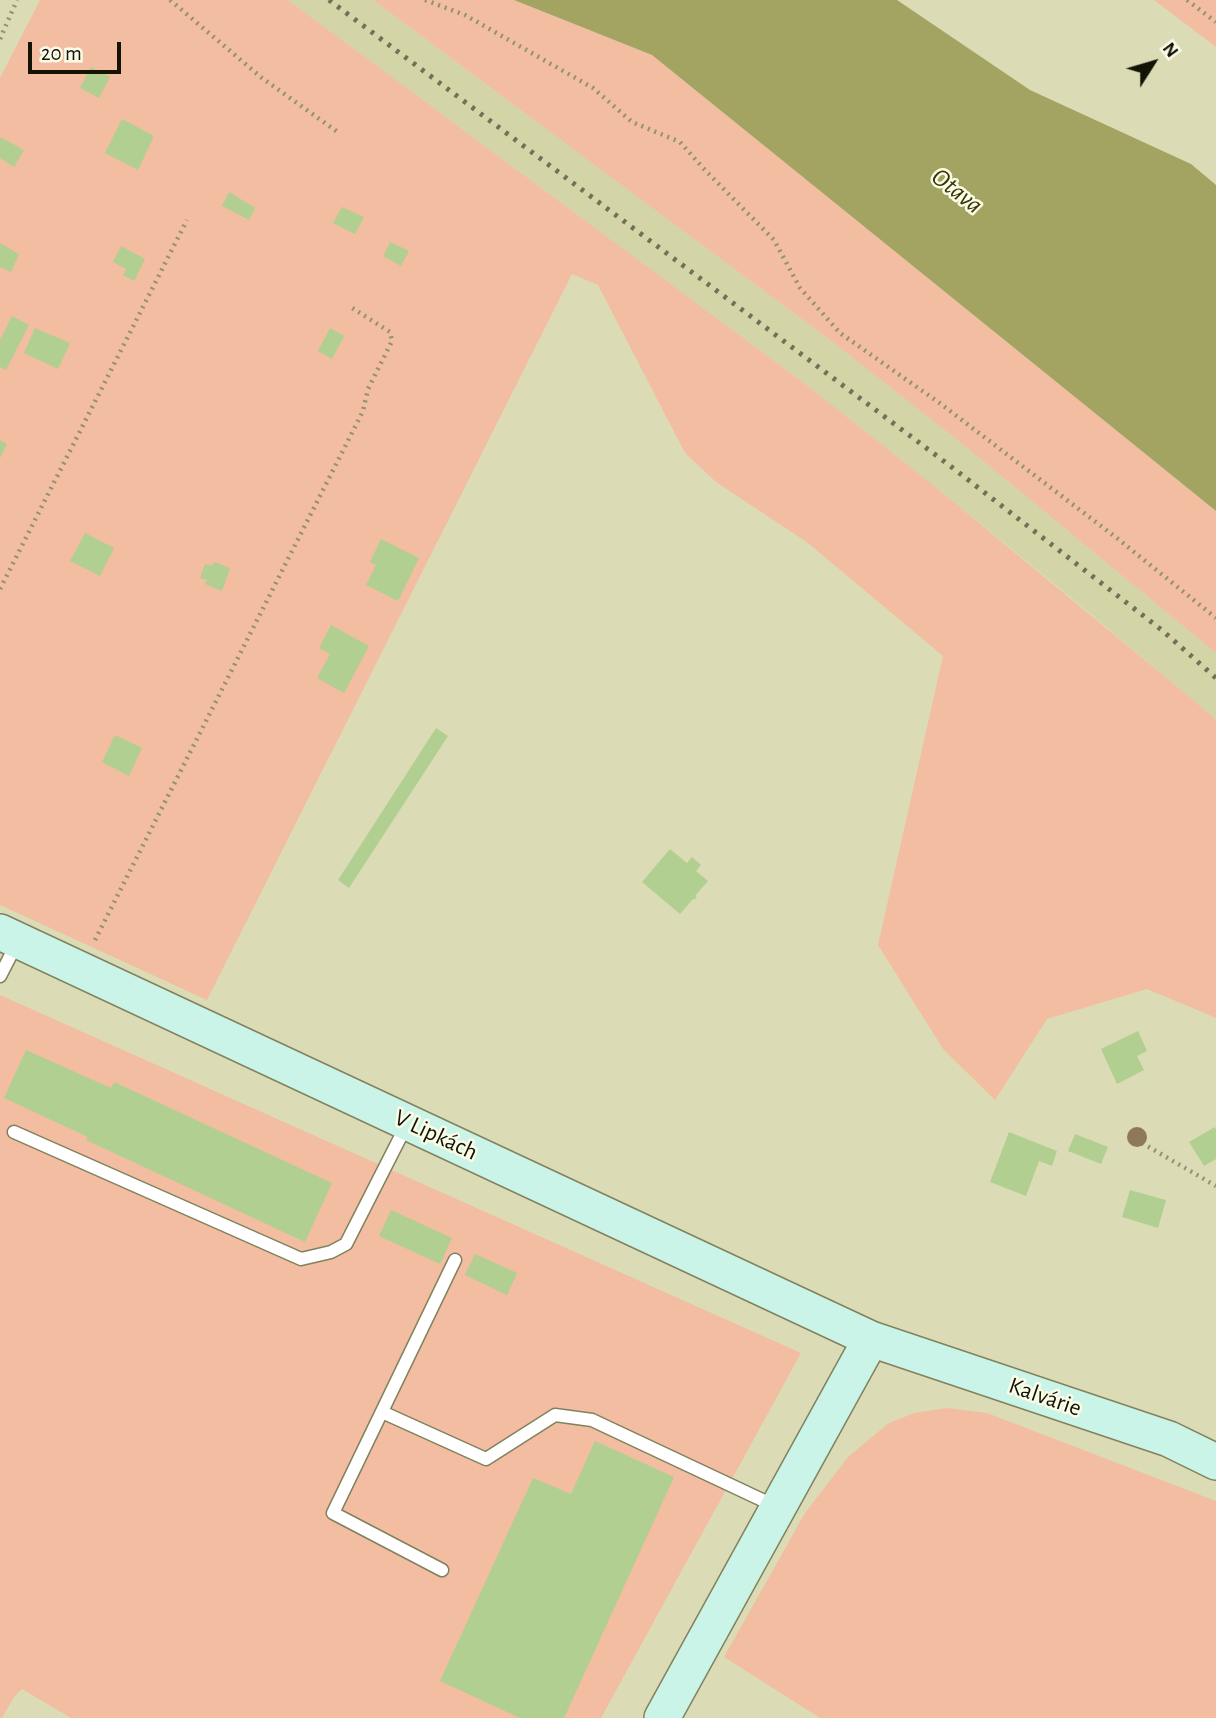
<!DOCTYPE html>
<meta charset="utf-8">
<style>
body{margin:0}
#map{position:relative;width:1216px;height:1718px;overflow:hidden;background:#dbdcb6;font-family:"Alegreya Sans",sans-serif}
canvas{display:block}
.north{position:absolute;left:1118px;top:28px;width:70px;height:70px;-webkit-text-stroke:5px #fbfce8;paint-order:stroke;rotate:53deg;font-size:19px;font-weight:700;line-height:28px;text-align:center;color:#141406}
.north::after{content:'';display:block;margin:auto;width:24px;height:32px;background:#141406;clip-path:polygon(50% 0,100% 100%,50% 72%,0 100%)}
.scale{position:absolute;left:28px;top:42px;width:93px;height:32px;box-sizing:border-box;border:4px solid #141406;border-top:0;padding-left:9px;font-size:21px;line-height:24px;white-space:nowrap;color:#141406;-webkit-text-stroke:5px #fbfce8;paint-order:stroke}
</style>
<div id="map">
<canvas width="1216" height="1718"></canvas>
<div class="north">N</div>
<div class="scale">20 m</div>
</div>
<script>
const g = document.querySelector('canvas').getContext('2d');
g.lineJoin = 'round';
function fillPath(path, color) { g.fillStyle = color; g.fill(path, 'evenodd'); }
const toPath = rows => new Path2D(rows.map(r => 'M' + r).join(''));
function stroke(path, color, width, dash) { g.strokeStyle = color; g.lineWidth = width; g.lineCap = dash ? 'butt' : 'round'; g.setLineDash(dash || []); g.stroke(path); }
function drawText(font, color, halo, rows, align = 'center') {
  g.font = font + ' "Alegreya Sans",sans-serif'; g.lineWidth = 5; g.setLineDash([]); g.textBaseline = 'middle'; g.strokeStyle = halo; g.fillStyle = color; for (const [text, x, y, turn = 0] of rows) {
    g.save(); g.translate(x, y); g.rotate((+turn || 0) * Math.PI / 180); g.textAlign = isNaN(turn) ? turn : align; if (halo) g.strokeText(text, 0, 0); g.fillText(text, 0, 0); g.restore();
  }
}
const built = toPath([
 [288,0,373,0,834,343,965,446,1216,653,1216,720,1073,599,933,485,804,383]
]);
const green = toPath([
 [40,0,288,0,804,383,933,485,1193,700,1216,720,1216,1018,1147,989,1047,1019,995,1100,943,1049,878,945,943,656,808,543,716,482,685,453,598,285,572,274,207,1000,0,905,0,78],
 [373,0,514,0,652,55,1216,511,1216,653,965,446,834,343],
 [1154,0,1216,0,1216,47],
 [0,995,801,1353,601,1718,71,1718,22,1689,14,1697,2,1718,0,1718],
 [947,1408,987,1413,1216,1501,1216,1718,820,1718,724,1657,805,1513,848,1457,889,1423,914,1413]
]);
const water = toPath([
 [514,0,897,0,1030,90,1191,164,1216,185,1216,511,652,55]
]);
const building = toPath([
 [91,67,110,77,99,98,80,88],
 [122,119,154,136,138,170,105,153],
 [0,137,24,150,14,167,0,158],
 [229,192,255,208,249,220,222,206],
 [342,207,364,217,355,234,333,223],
 [390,242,409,251,401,266,383,256],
 [0,243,19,254,11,272,0,267],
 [121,246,145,259,134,281,123,275,126,269,113,262],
 [12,316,29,325,6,370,0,367,0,340],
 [35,328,70,343,58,369,24,353],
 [330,328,344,336,332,359,318,351],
 [0,440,7,444,0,458],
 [85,533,114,548,100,576,70,561],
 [381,539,419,558,398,601,366,585,376,565,370,562],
 [214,562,230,568,222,591,205,584,207,580,200,578,205,564,212,566],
 [331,625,369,646,344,693,317,678,330,654,319,648],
 [436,728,448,736,349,888,338,880],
 [115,735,142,748,129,776,102,762],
 [670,849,687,863,692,857,701,865,696,871,708,881,695,896,697,897,694,900,693,899,680,914,642,882],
 [1138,1031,1147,1051,1137,1056,1144,1070,1117,1084,1101,1049],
 [26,1050,111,1088,114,1082,332,1183,305,1242,86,1140,88,1137,4,1098],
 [1215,1127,1216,1130,1216,1159,1204,1166,1189,1142],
 [1009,1132,1057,1151,1052,1166,1039,1161,1026,1196,990,1182],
 [1075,1134,1108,1147,1101,1164,1068,1151],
 [1130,1190,1166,1200,1158,1228,1122,1217],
 [391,1210,452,1238,440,1264,379,1236],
 [475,1254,517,1273,507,1295,465,1275],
 [595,1441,674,1477,564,1718,520,1718,440,1681,533,1478,571,1494]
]);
const path = toPath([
 [170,0,262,78,339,133],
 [425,0,465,15,593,88,632,122,680,142,703,168,774,240,800,288,840,333,941,404,1118,539,1216,618],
 [1187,0,1216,22],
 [0,39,17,0],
 [0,589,187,220],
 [95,940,363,411,368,389,392,341,390,332,349,306],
 [1142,1143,1216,1186]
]);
const lane = toPath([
 [0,976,18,941],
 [14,1132,301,1259,331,1252,346,1244,406,1126],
 [382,1412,486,1459,555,1415,592,1420,775,1506],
 [442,1570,333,1513,455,1260]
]);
const secondary = toPath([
 [0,932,871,1339,1169,1439,1216,1462],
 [662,1718,871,1339]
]);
const rail = toPath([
 [329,0,949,465,1163,631,1216,678]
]);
const trees = [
 [1137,1137]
];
const streetNames = [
 ["V Lipkách",436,1135,25],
 ["Kalvárie",1045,1397,19]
];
const waterNames = [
 ["Otava",957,191,38]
];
fillPath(built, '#d4d5a7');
fillPath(green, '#f2bda0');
fillPath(water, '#a3a461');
fillPath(building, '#b1cf91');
stroke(lane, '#81815e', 15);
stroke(secondary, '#81815e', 38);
stroke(path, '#919174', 4.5, [2, 5]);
stroke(lane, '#fff', 12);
stroke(secondary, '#c9f4e7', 35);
stroke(rail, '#707157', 5, [3.5, 7]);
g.fillStyle = '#8e7859';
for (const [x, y] of trees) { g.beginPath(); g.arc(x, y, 10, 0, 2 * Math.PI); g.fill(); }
drawText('24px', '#141406', '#fbfce8', streetNames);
drawText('italic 26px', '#383700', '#fbfce8', waterNames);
</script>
